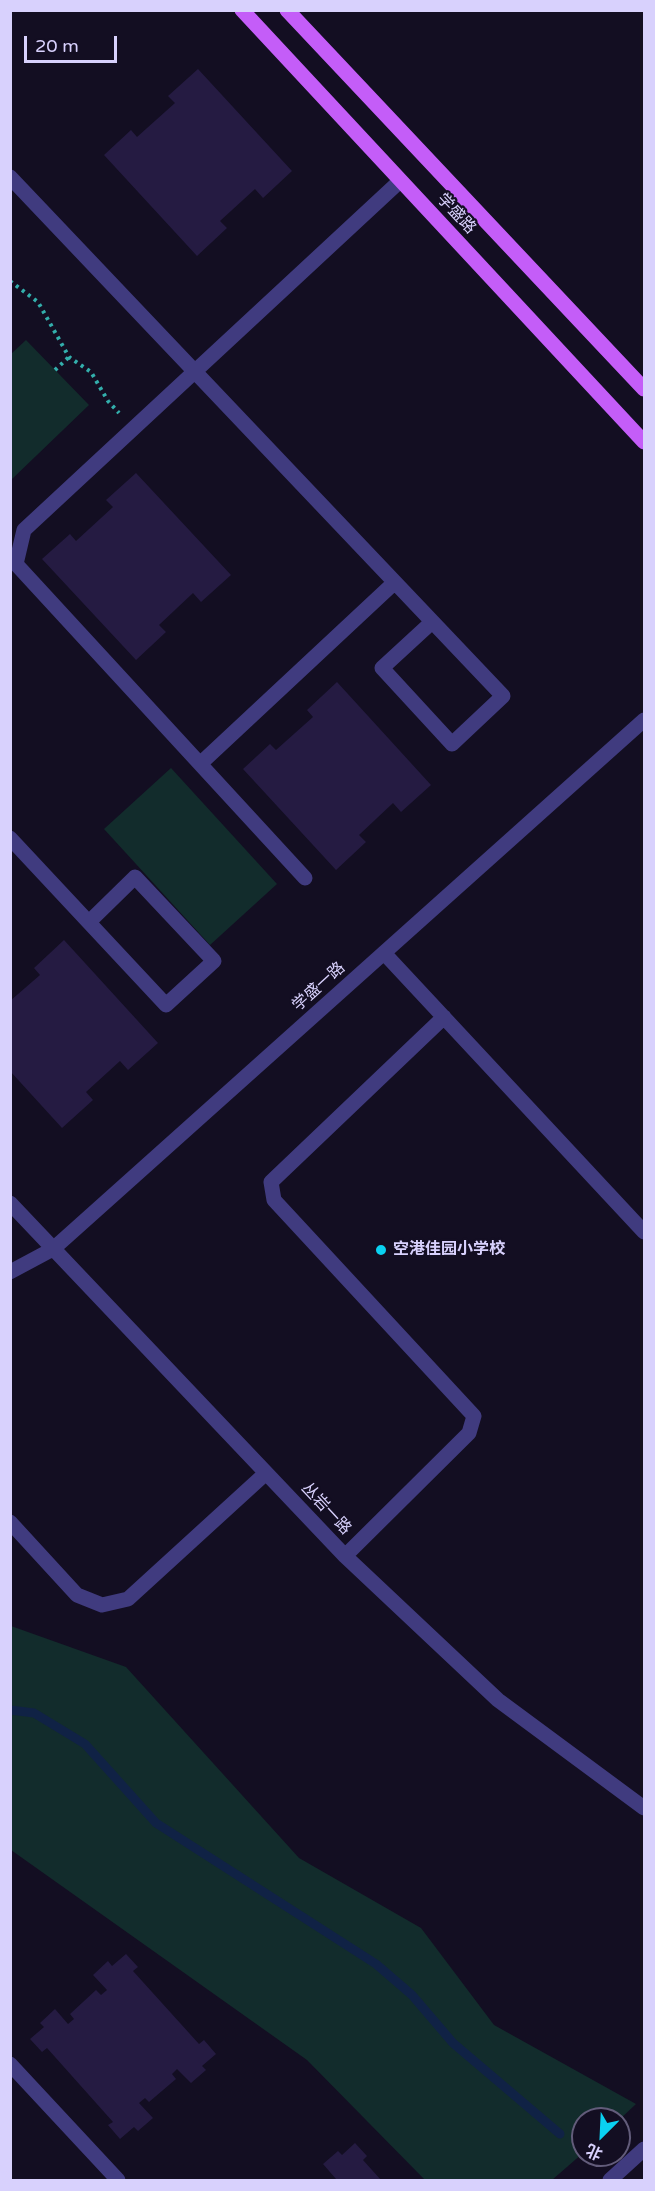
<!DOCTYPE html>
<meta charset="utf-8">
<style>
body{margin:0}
#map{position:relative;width:655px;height:2191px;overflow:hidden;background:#130e22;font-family:"Varela Round","Noto Sans SC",sans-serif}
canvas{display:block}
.frame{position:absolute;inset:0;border:12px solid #d8d1fd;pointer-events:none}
.north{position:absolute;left:571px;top:2107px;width:60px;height:60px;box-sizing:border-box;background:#130e22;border:2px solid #625c7a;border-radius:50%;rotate:204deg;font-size:16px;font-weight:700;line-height:24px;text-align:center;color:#d8d1fd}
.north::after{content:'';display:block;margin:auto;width:21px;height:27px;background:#0ad1f1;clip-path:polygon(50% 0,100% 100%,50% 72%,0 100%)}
.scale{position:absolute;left:24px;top:36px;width:93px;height:27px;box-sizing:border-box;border:3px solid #d8d1fd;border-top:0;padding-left:8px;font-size:18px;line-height:21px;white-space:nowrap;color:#d8d1fd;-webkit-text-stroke:4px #130e22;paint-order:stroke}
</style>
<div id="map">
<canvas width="655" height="2191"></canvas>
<div class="frame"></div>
<div class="north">北</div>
<div class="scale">20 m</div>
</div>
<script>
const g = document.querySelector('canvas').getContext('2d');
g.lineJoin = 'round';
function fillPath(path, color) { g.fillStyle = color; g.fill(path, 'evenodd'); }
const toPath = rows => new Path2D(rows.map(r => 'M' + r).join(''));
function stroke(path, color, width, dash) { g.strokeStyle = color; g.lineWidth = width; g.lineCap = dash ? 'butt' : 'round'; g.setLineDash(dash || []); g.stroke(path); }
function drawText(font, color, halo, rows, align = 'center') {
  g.font = font + ' "Varela Round","Noto Sans SC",sans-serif'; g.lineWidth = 4.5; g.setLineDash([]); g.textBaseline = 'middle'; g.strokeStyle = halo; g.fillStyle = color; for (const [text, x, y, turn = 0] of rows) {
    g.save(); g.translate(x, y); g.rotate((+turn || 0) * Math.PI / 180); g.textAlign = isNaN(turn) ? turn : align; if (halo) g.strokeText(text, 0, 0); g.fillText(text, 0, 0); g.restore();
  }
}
const green = toPath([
 [26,340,89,405,11,480,11,354],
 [171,768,277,884,210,945,104,829],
 [11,1626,126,1667,299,1858,421,1928,494,2025,636,2104,619,2120,583,2119,583,2153,552,2180,425,2180,307,2060,11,1850]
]);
const stream = toPath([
 [10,1710,34,1713,85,1744,156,1823,376,1964,412,1995,453,2043,560,2134]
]);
const building = toPath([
 [198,69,292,171,263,198,255,189,220,221,227,228,197,256,104,155,131,130,137,137,175,103,168,96],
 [136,473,231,575,201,602,193,593,159,625,166,632,136,660,42,559,70,534,76,541,113,507,106,500],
 [337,682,431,785,401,812,393,803,359,835,366,842,336,870,243,769,270,744,276,750,313,717,307,710],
 [64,940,158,1043,128,1070,120,1061,86,1092,93,1100,62,1128,10,1071,10,1001,40,975,34,968],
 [126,1954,138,1967,133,1971,199,2044,204,2040,216,2054,202,2066,206,2070,191,2083,177,2069,172,2074,176,2079,149,2102,145,2098,139,2103,153,2118,138,2131,134,2127,120,2139,108,2125,113,2122,47,2048,42,2052,30,2039,44,2027,40,2023,55,2009,68,2024,74,2019,70,2014,96,1990,101,1995,107,1990,93,1975,108,1961,112,1966],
 [355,2143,367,2156,363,2160,381,2180,335,2180,336,2179,323,2164,338,2151,342,2155]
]);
const path = toPath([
 [10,281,38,302,69,357,91,372,108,401,119,413],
 [55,370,69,357]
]);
const minor = toPath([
 [10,177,503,696,452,744,382,668,432,622],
 [200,764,395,582],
 [10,838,166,1005,214,961,135,877,89,922],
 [305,878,16,564,24,530,400,181],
 [384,953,644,1232],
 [10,1203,345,1556,498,1700,644,1808],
 [10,1272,53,1249,644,720],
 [10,1522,77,1595,102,1605,128,1599,266,1473],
 [345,1556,469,1433,474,1416,274,1200,271,1182,444,1017],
 [10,2064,118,2180],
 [610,2180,644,2149]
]);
const major = toPath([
 [242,10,644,442],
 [287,10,644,389]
]);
const markers = [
 [381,1250,6,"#0ad1f1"]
];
const streetNames = [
 ["学盛路",456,214,47],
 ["学盛一路",319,987,-42],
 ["丛岩一路",326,1509,47]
];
const poiNames = [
 ["空港佳园小学校",393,1250]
];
fillPath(green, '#122c2c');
stroke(stream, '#102245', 9);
fillPath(building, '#251b42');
stroke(path, '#33afac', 4, [3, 4.5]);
stroke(minor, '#403b7f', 15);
stroke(major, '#c45df8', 15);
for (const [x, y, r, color] of markers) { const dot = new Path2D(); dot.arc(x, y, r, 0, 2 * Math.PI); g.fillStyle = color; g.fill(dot); stroke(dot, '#130e22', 2); }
drawText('16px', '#d8d1fd', '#130e22', streetNames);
drawText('bold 16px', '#d8d1fd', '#130e22', poiNames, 'left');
</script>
